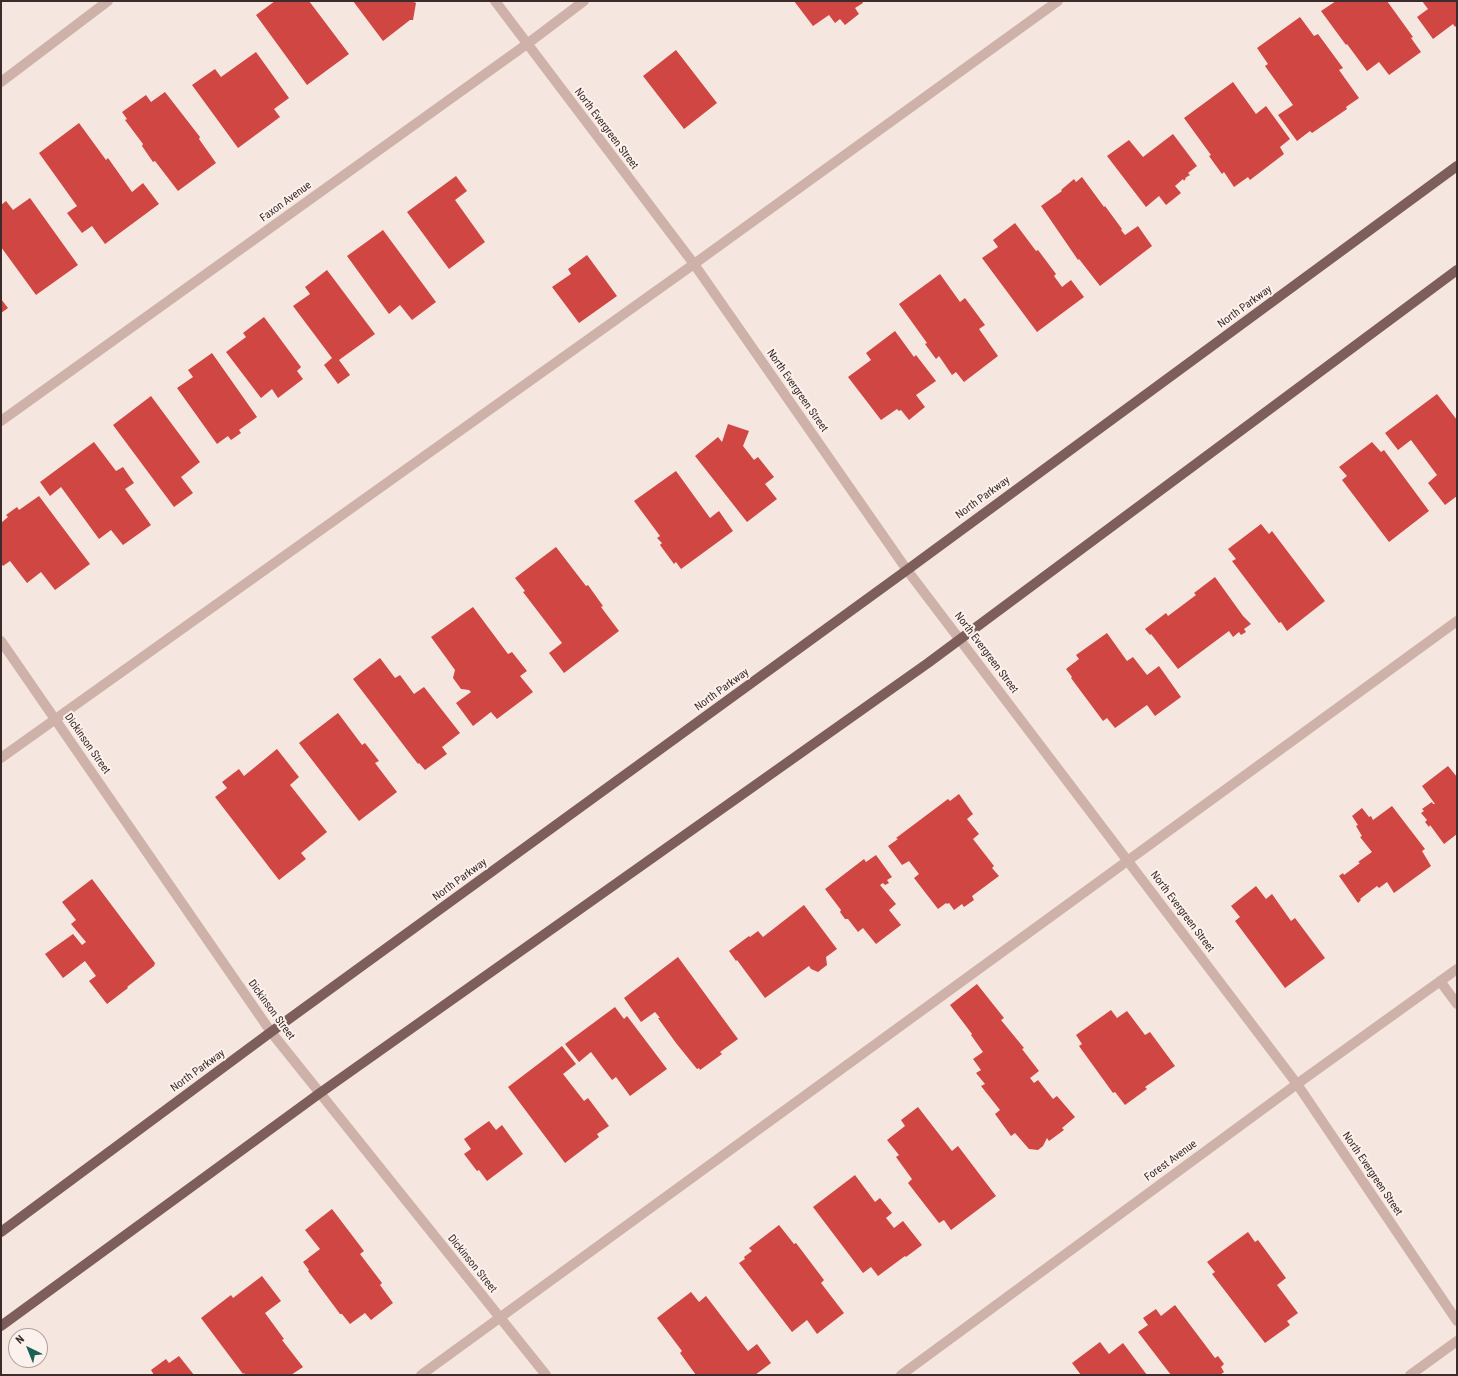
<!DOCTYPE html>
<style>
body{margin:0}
#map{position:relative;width:1458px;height:1376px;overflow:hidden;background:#f5e6df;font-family:"Roboto Condensed",sans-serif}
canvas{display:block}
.frame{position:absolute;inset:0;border:2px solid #3b2b2a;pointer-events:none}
.north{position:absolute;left:8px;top:1328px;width:40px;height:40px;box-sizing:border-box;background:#fcf1ec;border:1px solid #afa29e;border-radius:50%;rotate:317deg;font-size:11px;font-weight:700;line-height:16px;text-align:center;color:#3b2b2a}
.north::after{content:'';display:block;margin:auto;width:14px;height:18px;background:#1b6156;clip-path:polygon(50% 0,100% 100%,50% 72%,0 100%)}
</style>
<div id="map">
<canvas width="1458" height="1376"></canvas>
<div class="frame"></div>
<div class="north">N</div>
</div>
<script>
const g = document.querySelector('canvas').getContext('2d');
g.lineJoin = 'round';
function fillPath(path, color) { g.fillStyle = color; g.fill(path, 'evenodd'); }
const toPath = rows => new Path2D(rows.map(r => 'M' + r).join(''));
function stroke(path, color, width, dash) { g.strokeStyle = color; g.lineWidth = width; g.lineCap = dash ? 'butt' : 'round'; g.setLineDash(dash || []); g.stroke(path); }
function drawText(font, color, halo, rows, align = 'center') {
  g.font = font + ' "Roboto Condensed",sans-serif'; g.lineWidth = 4; g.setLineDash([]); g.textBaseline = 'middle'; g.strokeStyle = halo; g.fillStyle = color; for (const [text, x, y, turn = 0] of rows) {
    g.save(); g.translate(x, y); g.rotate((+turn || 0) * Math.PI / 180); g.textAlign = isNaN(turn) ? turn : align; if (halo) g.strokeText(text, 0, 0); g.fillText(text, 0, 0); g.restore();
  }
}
const building = toPath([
 [275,1,309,1,349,54,307,85,256,15],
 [353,1,412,1,416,3,413,20,410,20,383,41],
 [794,1,862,1,863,3,855,8,859,14,845,25,840,19,835,23,829,15,813,26],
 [1336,1,1387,1,1413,37,1411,38,1421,52,1389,75,1379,62,1367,71,1347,44,1346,45,1321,11],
 [1422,1,1457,1,1457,25,1455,27,1453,24,1433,39,1417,17,1428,9],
 [1300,17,1314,36,1318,34,1343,68,1339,70,1359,98,1346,107,1347,109,1312,133,1310,131,1297,141,1278,115,1293,105,1265,66,1268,64,1257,48],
 [676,50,717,103,684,129,643,76],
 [256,52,289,98,274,109,280,117,238,148,192,85,215,69,221,77],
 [1233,82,1256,114,1266,106,1290,139,1280,147,1284,154,1250,180,1248,177,1234,187,1224,172,1222,174,1209,156,1211,155,1184,118],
 [165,92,200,137,199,139,216,163,178,191,155,161,153,162,142,146,143,144,125,120,127,119,122,112,146,95,151,102],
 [79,123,106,160,108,158,132,192,143,183,159,204,105,244,92,226,82,233,67,213,77,206,39,153],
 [1173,134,1197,166,1188,173,1190,175,1185,178,1186,178,1184,181,1183,179,1175,186,1181,193,1166,205,1159,196,1146,207,1107,156,1129,140,1143,157],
 [456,176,467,191,455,200,485,242,449,269,407,212],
 [1082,177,1104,207,1105,206,1122,229,1121,230,1125,235,1138,226,1152,246,1100,286,1079,259,1078,260,1041,206,1062,191,1061,190,1074,179,1076,182],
 [30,198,78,265,36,295,1,247,1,205,6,201,13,210],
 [1015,223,1036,251,1038,250,1056,274,1054,276,1062,287,1071,280,1084,297,1037,332,982,258,998,247,993,240],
 [383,230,436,302,412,320,400,305,389,314,347,256],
 [587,255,617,296,579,323,552,287,571,274,568,269],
 [327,270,375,334,339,360,350,375,338,384,324,365,332,358,293,306,310,294,305,287],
 [940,274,960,302,965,298,985,325,979,329,998,356,964,382,956,372,952,375,939,356,936,359,925,344,927,343,899,304],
 [1,299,8,308,1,313],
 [264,317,301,367,297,371,303,379,278,398,272,389,261,398,226,352,246,337,243,333],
 [895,331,914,357,916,355,936,381,916,395,925,407,909,420,901,410,899,411,897,409,881,420,848,377,871,360,866,353],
 [212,353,257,417,239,430,241,433,231,440,228,436,217,444,177,388,193,377,188,370],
 [1437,394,1457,420,1457,496,1445,505,1428,483,1437,475,1411,440,1398,450,1385,433],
 [151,396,200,462,181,477,193,493,174,507,113,425],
 [728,424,749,431,743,446,754,460,758,457,774,477,765,484,777,499,747,522,695,456,718,437,722,442],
 [94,442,116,471,123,467,134,483,125,489,151,525,123,545,111,530,99,539,61,487,50,496,40,482],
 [1372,442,1381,452,1384,450,1429,511,1389,542,1342,480,1347,476,1339,467],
 [676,471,710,518,719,511,733,531,681,569,676,562,674,564,660,545,662,543,657,538,660,536,634,501],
 [39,496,90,564,55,590,41,572,27,583,10,561,3,566,1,563,1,523,8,517,6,515,17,507,19,510],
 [1261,524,1269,534,1272,531,1325,601,1287,631,1281,622,1279,623,1232,561,1236,559,1228,549],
 [556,547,586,586,588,585,603,606,601,607,619,631,564,673,549,653,562,643,523,592,525,591,515,578],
 [1215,577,1243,616,1251,624,1244,629,1246,632,1241,635,1239,632,1233,637,1229,631,1178,669,1151,634,1150,635,1145,629,1166,613,1168,616,1196,595,1194,593],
 [473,607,508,654,512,652,527,671,520,676,533,692,497,719,491,712,473,726,456,703,471,692,469,690,461,689,453,678,455,670,431,637],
 [1107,633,1127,661,1133,657,1147,675,1159,666,1181,697,1155,716,1147,705,1115,728,1107,718,1103,721,1071,678,1072,677,1066,669,1079,659,1076,655],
 [380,658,395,678,400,675,414,694,424,687,460,733,442,747,447,754,425,770,419,763,418,764,353,679],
 [338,713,362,745,365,743,379,761,375,763,397,792,359,821,299,743],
 [277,749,299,777,290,785,327,832,301,853,306,859,279,880,215,797,227,788,222,782,239,769,244,776],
 [1448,766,1457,777,1457,834,1444,844,1430,825,1429,827,1425,822,1427,820,1421,813,1424,811,1422,809,1432,802,1433,804,1435,804,1422,786],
 [959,794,973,814,967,819,979,834,973,839,994,866,992,868,999,876,972,896,974,900,964,907,962,904,954,910,949,903,947,904,946,903,938,909,914,878,919,874,909,861,902,865,888,846,898,839,896,838,948,799,950,801],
 [1392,806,1425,849,1422,851,1431,866,1394,893,1387,882,1379,888,1377,886,1360,899,1361,900,1358,903,1339,876,1343,873,1344,875,1360,863,1358,862,1372,852,1360,837,1362,836,1356,826,1358,825,1352,816,1362,808,1369,817,1371,816,1373,820],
 [876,855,892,877,887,880,889,883,885,885,883,883,880,885,896,904,889,910,901,925,876,944,863,928,858,932,848,919,845,919,840,912,841,910,825,889,864,859,866,862],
 [92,879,155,963,154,966,127,987,128,988,107,1004,89,981,96,976,85,961,63,978,45,954,73,934,82,945,86,942,71,924,76,920,62,902],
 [1256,886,1266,899,1272,894,1291,921,1295,918,1325,958,1285,988,1235,921,1240,917,1231,906],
 [804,905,837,949,826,957,827,965,818,972,811,969,809,966,765,998,737,960,736,961,729,951,749,936,750,937,758,931,763,937],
 [678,957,738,1039,720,1052,722,1054,700,1070,699,1068,697,1069,676,1043,658,1018,660,1018,655,1012,641,1022,624,998],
 [977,984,1004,1018,1001,1020,1024,1048,1022,1049,1039,1071,1030,1078,1034,1083,1038,1080,1053,1099,1057,1096,1075,1117,1062,1128,1064,1130,1049,1141,1047,1138,1043,1146,1038,1150,1029,1149,1015,1133,1011,1136,995,1114,1000,1110,981,1086,985,1084,976,1073,981,1070,973,1059,983,1052,971,1035,972,1034,950,1005],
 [615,1007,624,1019,627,1016,667,1069,630,1096,616,1077,612,1080,591,1052,579,1062,565,1044],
 [1111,1010,1117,1018,1127,1011,1145,1035,1150,1032,1175,1066,1145,1087,1147,1089,1125,1105,1115,1092,1113,1093,1079,1046,1082,1044,1076,1035],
 [562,1046,576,1064,563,1074,584,1101,588,1098,609,1126,597,1134,599,1137,565,1163,508,1087],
 [918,1107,952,1151,958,1146,996,1196,951,1230,944,1220,939,1223,908,1183,912,1179,896,1157,899,1155,887,1140,905,1126,901,1120],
 [489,1121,496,1130,502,1125,523,1154,487,1181,479,1170,477,1171,464,1154,471,1149,464,1139],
 [855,1175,875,1202,880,1198,892,1213,886,1218,894,1228,903,1221,922,1245,906,1257,905,1256,878,1276,871,1267,863,1273,813,1207],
 [332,1209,364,1251,360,1254,382,1283,380,1285,393,1303,371,1320,365,1313,350,1324,342,1314,340,1314,308,1271,309,1270,303,1262,320,1249,305,1230],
 [779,1225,794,1244,796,1243,824,1280,821,1283,844,1313,817,1334,807,1320,792,1332,739,1263,745,1259,744,1257,752,1251,749,1248],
 [1248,1232,1255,1242,1258,1240,1286,1278,1277,1285,1298,1313,1287,1321,1290,1325,1265,1343,1212,1274,1215,1272,1207,1262],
 [262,1276,281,1301,265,1313,284,1339,282,1340,303,1367,291,1375,246,1375,244,1373,243,1374,201,1318,231,1295,233,1298],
 [691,1292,699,1302,706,1296,748,1351,757,1344,771,1363,755,1375,696,1375,680,1353,682,1351,657,1318],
 [1175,1305,1215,1358,1218,1356,1224,1364,1221,1367,1224,1372,1220,1375,1171,1375,1138,1332,1148,1325,1143,1318,1156,1309,1161,1316],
 [1100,1342,1109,1354,1123,1343,1147,1375,1081,1375,1072,1363],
 [179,1356,194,1375,154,1375,151,1370,166,1359,169,1363]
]);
const minor = toPath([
 [495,1,694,264,907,570,1297,1084,1457,1321],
 [1,82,108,1],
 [1,421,527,44,584,1],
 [1,641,271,1032,546,1375],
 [1,758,694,264,1058,1],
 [1440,981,1457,1004],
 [421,1375,1457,621],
 [901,1375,1297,1084,1457,969],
 [1410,1375,1457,1341]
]);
const major = toPath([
 [1,1232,271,1032,907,570,1457,166],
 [1,1326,320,1093,928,663,1457,270]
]);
const streetNames = [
 ["North Evergreen Street",606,129,53],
 ["Faxon Avenue",286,202,-36],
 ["North Parkway",1245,307,-36],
 ["North Evergreen Street",797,391,55],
 ["North Parkway",983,498,-36],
 ["North Evergreen Street",986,653,53],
 ["North Parkway",722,690,-36],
 ["Dickinson Street",87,744,55],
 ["North Parkway",460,880,-36],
 ["North Evergreen Street",1182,912,53],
 ["Dickinson Street",271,1010,54],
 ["North Parkway",198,1071,-36],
 ["Forest Avenue",1171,1161,-36],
 ["North Evergreen Street",1372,1174,56],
 ["Dickinson Street",472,1264,51]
];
fillPath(building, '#cf4643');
stroke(minor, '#ceb2a9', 10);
stroke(major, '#7e5e5a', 10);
drawText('11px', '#3b2b2a', '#fcf1ec', streetNames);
</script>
